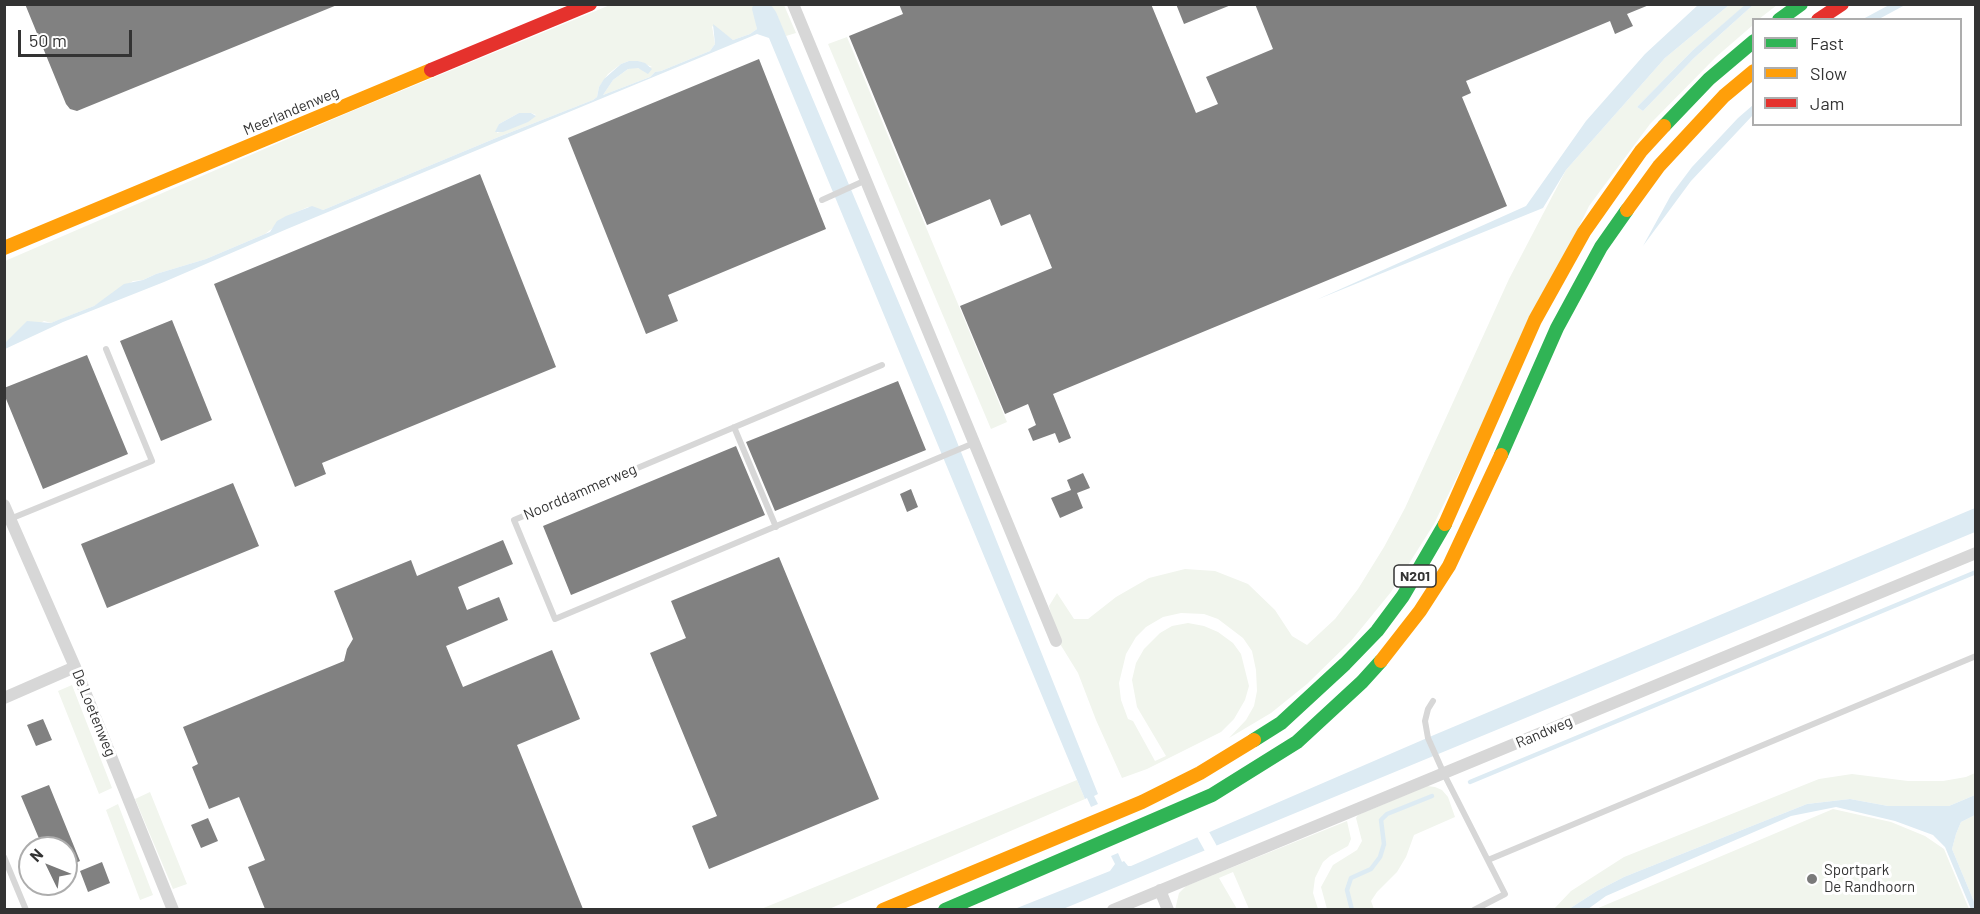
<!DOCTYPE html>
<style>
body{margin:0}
#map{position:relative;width:1980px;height:914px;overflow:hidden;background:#fff;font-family:Barlow,sans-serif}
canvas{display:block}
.frame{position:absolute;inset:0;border:6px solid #333;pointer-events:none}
.legend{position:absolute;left:1752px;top:18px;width:210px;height:108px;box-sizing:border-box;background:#fff;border:2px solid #adadad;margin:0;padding:8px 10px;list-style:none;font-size:18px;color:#333}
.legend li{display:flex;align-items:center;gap:12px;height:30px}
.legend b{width:30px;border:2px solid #adadad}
.north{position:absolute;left:18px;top:836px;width:60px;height:60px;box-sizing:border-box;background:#fff;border:2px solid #adadad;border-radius:50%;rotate:313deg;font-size:16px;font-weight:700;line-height:24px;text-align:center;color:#333}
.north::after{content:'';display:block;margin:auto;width:21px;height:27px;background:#7a7a7a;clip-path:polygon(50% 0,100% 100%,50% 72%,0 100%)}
.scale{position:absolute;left:18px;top:30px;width:114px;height:27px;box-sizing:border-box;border:3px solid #333;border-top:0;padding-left:8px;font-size:18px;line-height:21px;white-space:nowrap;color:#333;-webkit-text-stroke:4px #fff;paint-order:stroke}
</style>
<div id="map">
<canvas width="1980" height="914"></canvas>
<div class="frame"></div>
<ul class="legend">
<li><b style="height:8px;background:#30b455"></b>Fast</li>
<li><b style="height:8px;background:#ff9f0a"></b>Slow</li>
<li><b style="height:8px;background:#e5322d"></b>Jam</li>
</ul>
<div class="north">N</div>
<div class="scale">50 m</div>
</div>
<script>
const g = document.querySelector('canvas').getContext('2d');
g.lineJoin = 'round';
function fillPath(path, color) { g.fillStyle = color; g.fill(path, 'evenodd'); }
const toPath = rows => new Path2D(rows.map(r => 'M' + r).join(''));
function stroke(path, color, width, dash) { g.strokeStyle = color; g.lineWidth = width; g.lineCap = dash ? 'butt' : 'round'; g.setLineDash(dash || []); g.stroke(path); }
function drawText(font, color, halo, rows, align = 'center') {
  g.font = font + ' Barlow,sans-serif'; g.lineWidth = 6; g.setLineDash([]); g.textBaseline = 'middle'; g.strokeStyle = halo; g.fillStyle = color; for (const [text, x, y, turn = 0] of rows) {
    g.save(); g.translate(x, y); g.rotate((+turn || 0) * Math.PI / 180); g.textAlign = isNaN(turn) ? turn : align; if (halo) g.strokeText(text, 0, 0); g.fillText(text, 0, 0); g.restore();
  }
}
const green = toPath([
 [610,5,753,5,757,29,750,34,733,40,712,26,715,44,710,51,661,71,655,72,650,77,603,95,613,80,628,69,634,67,641,69,652,67,638,61,629,61,621,64,608,74,599,87,597,97,593,100,496,138,328,208,323,210,308,207,290,215,265,234,206,259,156,274,143,280,133,281,94,306,51,323,44,321,5,343,5,261,350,112],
 [519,113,531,113,536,115,527,122,497,133,499,124],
 [771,5,784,5,796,33,786,36],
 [1729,5,1746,5,1693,50,1637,107,1643,111,1694,58,1753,5,1777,5,1759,19,1754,20,1753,25,1716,57,1650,124,1589,206,1434,524,1391,592,1351,641,1307,684,1271,713,1229,738,1246,720,1254,706,1257,691,1256,670,1252,651,1243,638,1218,619,1204,614,1181,613,1163,617,1146,627,1136,637,1126,654,1119,683,1121,700,1128,719,1133,721,1155,761,1166,756,1137,707,1132,680,1136,663,1144,649,1160,633,1172,626,1188,623,1204,626,1218,632,1233,643,1241,654,1249,686,1245,700,1234,719,1221,732,1147,769,1122,778,1096,720,1078,673,1057,639,1049,606,1057,593,1074,619,1088,619,1116,597,1149,578,1185,569,1215,571,1248,584,1275,610,1292,636,1307,645,1335,619,1358,589,1384,547,1405,508,1509,279,1566,170,1665,58],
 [847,37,1007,422,991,429,828,44],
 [72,685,112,788,99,794,58,691],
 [1975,773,1975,795,1949,806,1888,806,1850,799,1807,804,1624,877,1597,891,1569,909,1553,910,1571,891,1624,857,1819,779,1852,774,1908,781,1943,781,1966,777],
 [1077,780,1085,799,829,909,761,909],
 [1427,786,1435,787,1442,790,1448,797,1455,817,1414,835,1406,857,1397,872,1377,892,1371,901,1374,909,1327,909,1321,887,1333,865,1357,850,1362,841,1356,818,1358,815],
 [150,792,187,884,173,889,135,799],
 [118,804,153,895,140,900,106,810],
 [1833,809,1891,822,1925,836,1944,849,1969,909,1596,909],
 [1975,815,1975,904,1952,849,1956,834,1961,822],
 [1347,821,1351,839,1348,846,1330,856,1323,862,1315,878,1313,893,1318,909,1249,909,1233,872,1219,878,1237,909,1175,910,1179,893,1186,886]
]);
const water = toPath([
 [1746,4,1753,5,1694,58,1643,111,1637,107,1693,50],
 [753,5,771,5,776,12,945,412,1098,794,1094,796,1098,804,1091,807,1087,798,1085,799,1067,756,769,38,757,34,287,229,164,282,63,322,5,349,5,343,27,321,51,323,58,320,94,306,124,284,143,280,156,274,206,259,265,234,270,232,277,221,286,216,312,206,323,210,328,208,496,138,593,100,597,97,599,87,604,79,621,64,629,61,638,61,645,63,652,69,648,74,638,68,628,69,613,80,603,95,650,77,655,72,661,71,710,51,715,44,713,24,733,40,750,34,757,29,752,9],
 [1698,5,1729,5,1665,58,1566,170,1543,208,1316,300,1526,206,1586,121,1645,54],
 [1889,5,1905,5,1879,19,1863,19],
 [1753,105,1753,115,1691,181,1643,246,1671,195,1692,167,1738,118],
 [519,113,531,113,536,116,528,122,503,132,495,132,499,124],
 [1975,508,1975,532,1845,586,1063,909,1012,910,1110,871,1115,864,1111,856,1118,853,1122,862,1124,861,1128,866,1131,866,1434,735],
 [1975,795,1975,815,1961,822,1956,834,1952,849,1975,904,1975,909,1971,909,1945,847,1933,835,1895,821,1836,807,1791,816,1606,896,1588,909,1569,909,1597,891,1624,877,1807,804,1850,799,1888,806,1949,806]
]);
const pier = toPath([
 [1208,830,1218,848,1206,853,1196,835]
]);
const stream = toPath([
 [1470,782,1976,572],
 [1352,910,1347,890,1351,878,1371,869,1380,857,1384,844,1381,820,1387,814,1432,796]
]);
const building = toPath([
 [25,4,337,4,337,5,77,111,70,109,66,104],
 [899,4,1151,4,1196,113,1218,104,1206,77,1273,49,1255,4,1649,5,1627,14,1633,26,1615,34,1610,21,1466,81,1471,93,1462,97,1507,206,1053,394,1071,438,1059,443,1055,433,1033,441,1028,429,1036,425,1028,404,1005,414,960,306,1052,268,1030,214,1001,226,990,199,927,225,849,36,903,14],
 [1176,4,1231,4,1231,5,1184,24],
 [759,59,826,229,668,295,678,321,646,334,568,138],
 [480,174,556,367,322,463,326,474,295,487,214,284],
 [172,320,212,420,161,441,120,341],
 [87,355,128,454,43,489,4,394,4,388],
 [898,381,926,450,775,511,746,442],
 [736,446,765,515,571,595,543,526],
 [1083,473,1090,488,1077,493,1083,508,1060,518,1051,498,1071,490,1067,480],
 [233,483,259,546,107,608,81,544],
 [911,489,918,507,907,512,900,494],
 [503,540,513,564,458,587,467,610,499,597,508,620,446,646,463,687,552,650,580,719,517,745,583,909,265,909,248,867,265,860,239,797,209,809,192,767,198,764,183,727,344,661,347,649,353,639,334,591,411,560,417,576],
 [779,557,879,799,709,869,692,826,717,816,650,653,686,638,671,601],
 [43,719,52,740,36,746,27,725],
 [49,785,80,861,66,867,66,848,43,848,21,796],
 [208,818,218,841,201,848,191,825],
 [102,862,110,883,88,892,80,871]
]);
const lane = toPath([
 [822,200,864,181],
 [882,365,514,520,555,619,974,443],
 [734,427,776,527],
 [10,519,152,461,106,349],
 [1433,701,1428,709,1425,721,1428,738,1444,774,1505,894,1474,910],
 [4,857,26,910],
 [1488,860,1976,656]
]);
const street = toPath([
 [793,4,1056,641],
 [4,505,75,667,173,910],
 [4,698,75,667],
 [1160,890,1168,910],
 [1113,910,1976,553]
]);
const fast = toPath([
 [1779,20,1801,4],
 [1664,126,1709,79,1754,41],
 [1501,455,1557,328,1601,247,1627,210],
 [1254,740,1281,723,1345,664,1377,631,1403,596,1445,524],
 [945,910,1212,795,1297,742,1362,682,1381,661]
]);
const slow = toPath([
 [1627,210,1659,166,1724,96,1754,71],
 [4,248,431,70],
 [1445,524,1535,320,1584,232,1641,151,1664,126],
 [1381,661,1420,611,1449,566,1501,455],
 [883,910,1142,802,1200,773,1254,740]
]);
const jam = toPath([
 [1818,20,1842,4],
 [431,70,590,4]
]);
const markers = [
 [1812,879,6,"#7a7a7a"]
];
const shields = [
 [1415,576,42]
];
const shieldNames = [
 ["N201",1415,576]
];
const streetNames = [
 ["Meerlandenweg",291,111,-23],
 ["Noorddammerweg",580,492,-23],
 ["De Loetenweg",94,713,68],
 ["Randweg",1544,732,-23]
];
const poiNames = [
 ["Sportpark",1824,870],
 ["De Randhoorn",1824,887]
];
fillPath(green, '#f1f5ed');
fillPath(water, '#ddebf3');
fillPath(pier, '#fff');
stroke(stream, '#ddebf3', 4.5);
fillPath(building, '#818181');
stroke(lane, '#d7d7d7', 6);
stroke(street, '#d7d7d7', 12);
stroke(fast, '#30b455', 14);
stroke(slow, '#ff9f0a', 14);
stroke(jam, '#e5322d', 14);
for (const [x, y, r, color] of markers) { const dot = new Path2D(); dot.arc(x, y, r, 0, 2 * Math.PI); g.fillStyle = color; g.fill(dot); stroke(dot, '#fff', 2); }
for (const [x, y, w] of shields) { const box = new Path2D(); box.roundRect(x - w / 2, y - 11, w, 22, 4.5); g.fillStyle = '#fff'; g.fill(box); stroke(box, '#333', 1.5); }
drawText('bold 14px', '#333', null, shieldNames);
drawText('15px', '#333', '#fff', streetNames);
drawText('15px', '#333', '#fff', poiNames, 'left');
</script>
